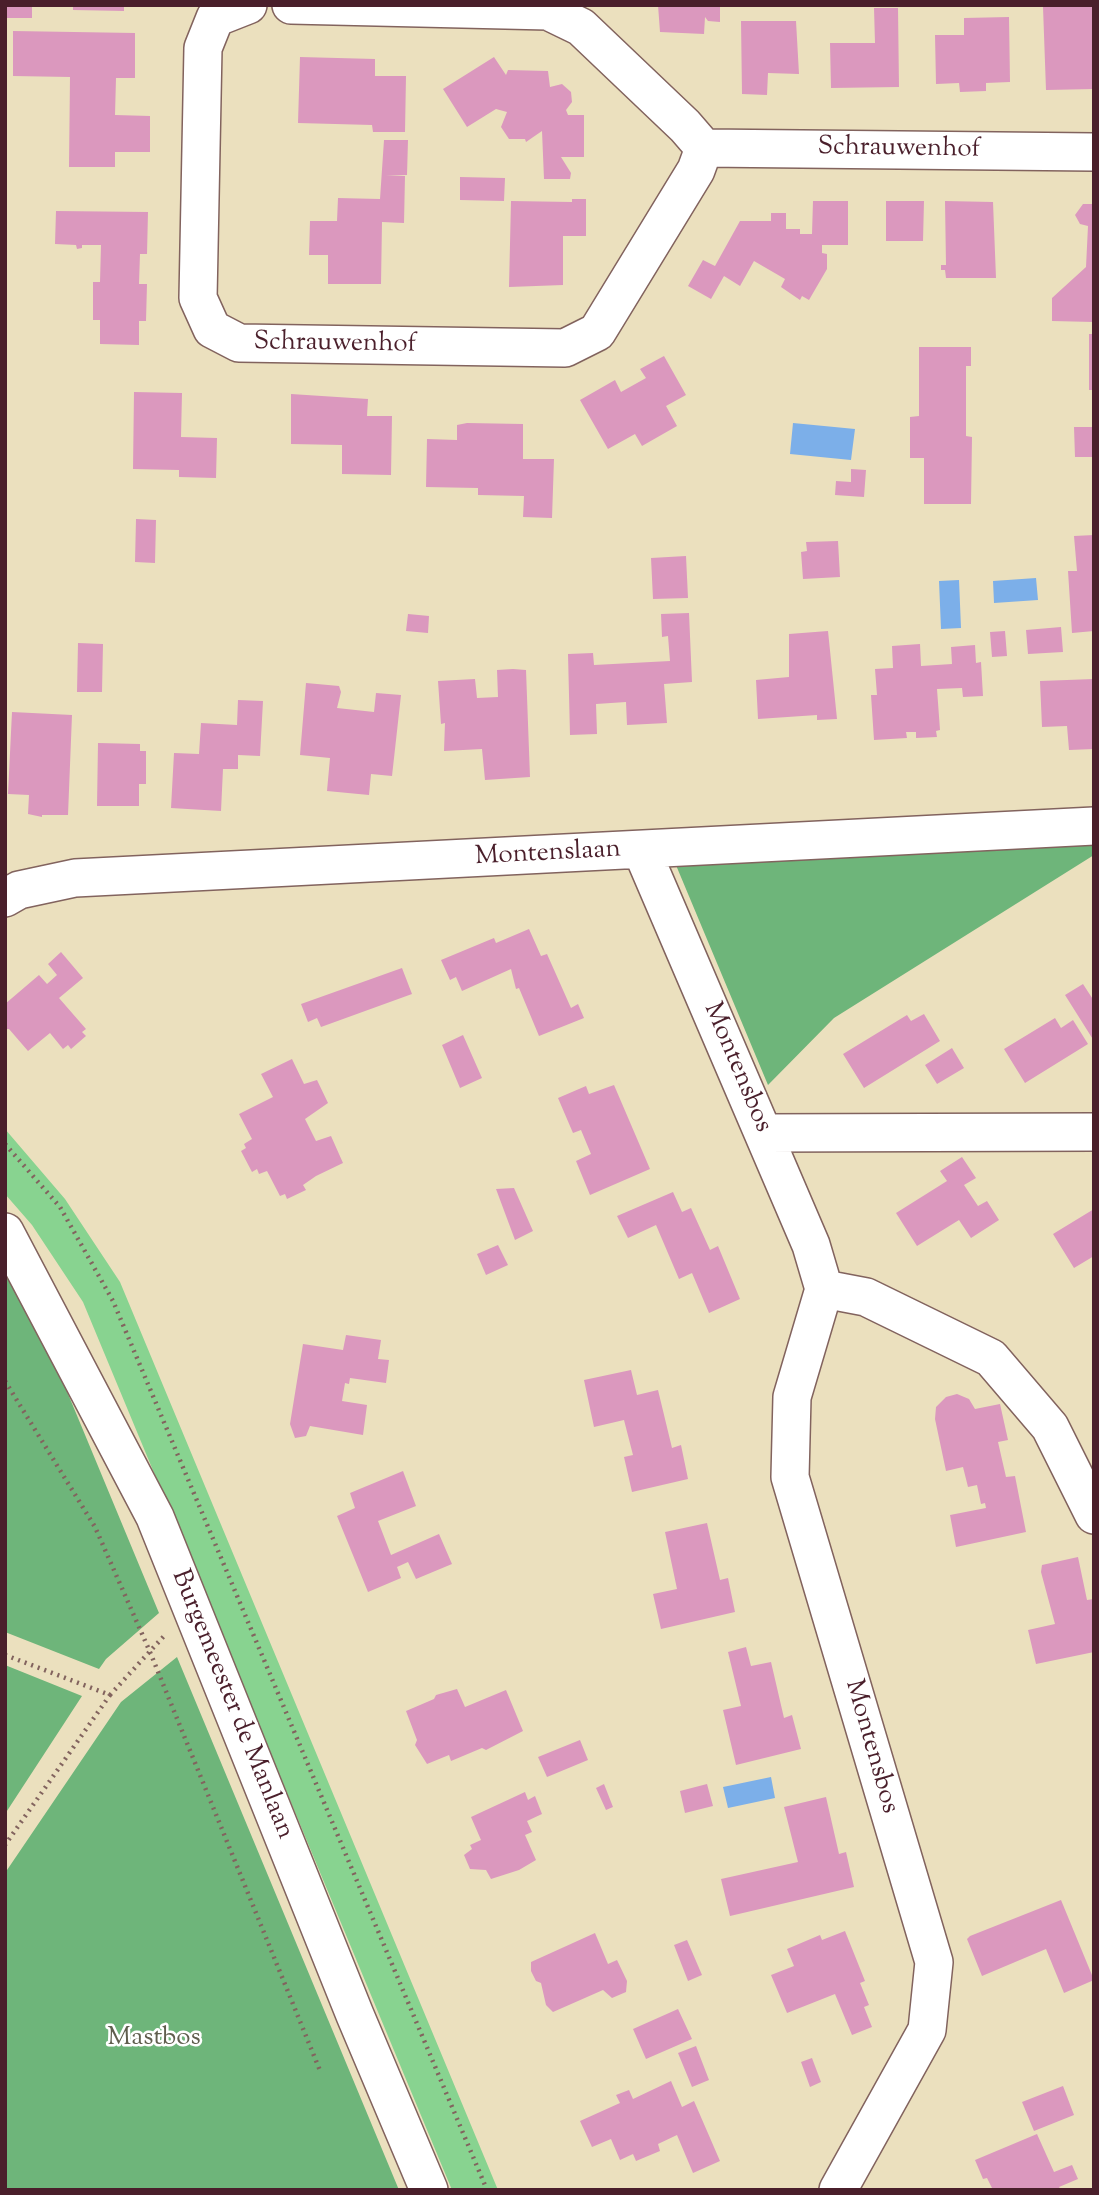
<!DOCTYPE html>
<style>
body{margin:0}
#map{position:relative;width:1099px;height:2195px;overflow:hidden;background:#ebe0be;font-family:"Sorts Mill Goudy",serif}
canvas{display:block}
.frame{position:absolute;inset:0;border:7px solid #4a1f2b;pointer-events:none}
</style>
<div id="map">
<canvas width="1099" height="2195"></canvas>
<div class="frame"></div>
</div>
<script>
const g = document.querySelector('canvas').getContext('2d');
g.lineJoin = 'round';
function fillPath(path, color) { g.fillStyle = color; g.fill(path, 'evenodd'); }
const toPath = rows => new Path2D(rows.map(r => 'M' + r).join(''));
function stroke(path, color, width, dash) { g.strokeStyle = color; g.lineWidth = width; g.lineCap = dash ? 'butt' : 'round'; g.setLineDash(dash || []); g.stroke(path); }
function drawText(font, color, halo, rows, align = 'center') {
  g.font = font + ' "Sorts Mill Goudy",serif'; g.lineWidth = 5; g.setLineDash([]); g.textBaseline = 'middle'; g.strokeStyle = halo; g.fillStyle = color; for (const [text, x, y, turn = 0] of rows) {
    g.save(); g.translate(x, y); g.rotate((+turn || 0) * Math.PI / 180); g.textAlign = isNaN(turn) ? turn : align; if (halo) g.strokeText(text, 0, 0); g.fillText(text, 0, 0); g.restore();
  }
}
const green = toPath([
 [5,1129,65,1199,120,1282,498,2190,452,2190,83,1302,32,1225,5,1194]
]);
const forest = toPath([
 [1094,843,1094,855,834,1018,768,1085,673,858],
 [5,1271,39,1324,159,1613,106,1659,99,1669,5,1632],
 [177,1657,399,2190,5,2190,5,1873,121,1702],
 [5,1665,82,1696,5,1814]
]);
const water = toPath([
 [793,423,855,429,851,460,790,454],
 [1036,578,1038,600,994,603,993,581],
 [959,580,961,628,941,629,939,581],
 [771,1777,775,1798,728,1808,723,1787]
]);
const building = toPath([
 [5,5,32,5,32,18,5,18],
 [73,5,124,5,124,11,73,10],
 [658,5,720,5,720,22,708,21,705,17,704,34,660,32],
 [1066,5,1094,6,1094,89,1046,90,1043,7],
 [874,8,898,8,899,87,831,88,830,43,875,43],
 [1009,17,1010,82,986,83,986,91,960,92,959,83,936,84,935,35,964,35,964,18],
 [741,21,796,21,799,74,768,73,767,95,742,94],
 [13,31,135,33,135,78,116,78,115,115,150,116,150,152,115,152,115,167,69,167,70,77,13,76],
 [300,57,375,59,375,76,406,76,405,132,373,132,372,125,298,123],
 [494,57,506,75,508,70,548,71,550,87,562,84,571,92,572,102,566,110,568,115,584,115,584,157,561,157,571,173,570,179,544,179,542,131,526,142,525,139,509,139,501,127,507,112,496,109,467,127,443,89],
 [384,140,408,140,407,175,386,175,405,176,404,223,382,222,381,284,328,284,328,255,309,255,310,221,337,221,338,198,380,199],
 [460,177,505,178,504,201,460,200],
 [572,199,586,199,586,236,563,236,563,285,509,287,511,201,572,202],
 [813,201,848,201,848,245,822,245,822,253,827,254,827,269,809,300,802,296,800,300,781,287,785,279,754,261,740,286,724,276,711,299,688,286,703,260,715,266,740,221,771,221,771,213,786,213,786,229,800,229,800,234,812,234],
 [886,201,924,201,923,241,886,241],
 [945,201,993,202,996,278,946,278,945,270,941,270,941,265,946,265],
 [1083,204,1094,204,1094,322,1052,321,1052,298,1086,267,1088,226,1080,224,1075,215],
 [56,211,148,212,147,254,140,254,139,284,147,284,146,321,139,321,139,345,100,344,100,320,93,320,93,282,100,282,101,245,82,245,82,248,77,249,76,245,55,244],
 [1089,334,1094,334,1094,390,1089,390],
 [919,347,971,347,971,366,966,366,966,436,972,437,971,504,924,504,924,458,910,458,910,417,919,416],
 [664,356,686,395,666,406,677,426,642,446,635,434,608,449,580,400,615,380,621,392,646,378,640,369],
 [134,392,182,393,181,437,217,438,216,478,179,477,179,470,133,469],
 [291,394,368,399,367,416,392,416,391,475,342,474,342,445,291,444],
 [467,423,523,424,523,459,554,459,552,518,523,517,524,496,478,495,478,488,426,487,427,439,457,440,457,425],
 [1074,427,1094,427,1094,457,1075,457],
 [851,469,866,470,864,497,835,495,836,481,851,482],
 [136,519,156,520,155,563,135,562],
 [1094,535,1094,631,1072,633,1068,571,1077,571,1074,536],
 [838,541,840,577,803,579,801,552,807,551,806,542],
 [686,556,688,598,653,599,651,558],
 [689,613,692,682,664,684,667,723,627,725,626,702,596,704,597,734,570,735,568,654,593,653,594,665,670,661,668,636,662,637,661,614],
 [408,614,429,616,428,633,406,631],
 [1061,627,1063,652,1028,654,1026,630],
 [828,631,837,719,817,720,817,715,758,719,756,680,789,677,789,634],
 [1005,631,1007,656,992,657,990,632],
 [78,643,103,644,102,692,77,692],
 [920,644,921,666,952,664,951,647,975,645,976,663,981,662,983,696,963,697,962,688,937,689,940,730,936,731,937,737,916,738,916,732,906,732,907,738,874,740,871,695,877,695,875,669,893,668,892,646],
 [513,669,526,670,530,777,485,780,482,749,444,751,445,723,441,724,438,681,475,679,477,698,498,697,497,670],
 [1094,679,1094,749,1069,750,1067,726,1042,727,1040,681],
 [306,683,339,686,341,692,337,708,374,712,376,693,401,695,392,776,371,774,369,795,327,791,330,758,300,755],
 [238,700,263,701,260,756,238,755,238,769,223,769,221,811,171,808,174,753,199,754,201,723,237,725],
 [12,712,72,715,68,815,42,815,42,817,28,814,29,795,8,794],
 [98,743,140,744,140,751,146,751,146,784,139,784,139,806,97,806],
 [529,929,541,956,547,954,571,1008,578,1004,584,1018,539,1036,519,988,516,989,511,969,462,991,456,977,450,980,441,960,494,938,496,943],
 [61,952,83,978,59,998,86,1029,82,1032,86,1036,71,1049,68,1045,63,1049,50,1033,28,1051,9,1029,5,1029,5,1004,39,975,47,984,57,975,48,964],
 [402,968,412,994,321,1027,317,1018,308,1022,301,1004],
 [1083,984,1094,1001,1094,1041,1065,995],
 [924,1014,940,1041,864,1088,843,1054,907,1015,911,1021],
 [1055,1018,1061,1028,1073,1020,1088,1044,1025,1083,1004,1049],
 [463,1035,482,1078,460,1088,442,1045],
 [952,1048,964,1068,937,1084,925,1065],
 [292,1059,304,1084,317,1080,328,1103,305,1119,316,1141,331,1136,343,1163,316,1176,303,1185,306,1190,287,1199,285,1194,280,1196,267,1171,259,1174,257,1169,252,1172,241,1151,246,1148,244,1144,252,1139,239,1114,273,1097,261,1074],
 [614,1085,650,1169,590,1195,576,1161,591,1154,581,1130,573,1133,558,1098,586,1086,589,1094],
 [962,1157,976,1178,964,1185,978,1206,987,1201,999,1220,971,1238,959,1220,917,1246,896,1213,947,1181,940,1171],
 [514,1188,533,1231,515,1240,496,1189],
 [673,1192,682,1212,691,1208,710,1250,718,1246,740,1299,709,1313,692,1273,679,1279,656,1225,628,1238,617,1216],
 [1094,1209,1094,1256,1074,1268,1053,1234],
 [498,1245,508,1265,486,1275,477,1254],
 [346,1335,381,1340,378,1359,389,1360,386,1383,350,1378,349,1384,345,1383,342,1401,367,1405,363,1435,310,1426,306,1436,295,1438,290,1424,303,1344,343,1350],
 [631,1370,637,1395,658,1390,672,1448,681,1445,688,1479,632,1492,624,1457,633,1455,624,1420,594,1427,584,1380],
 [957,1394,969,1399,975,1409,1000,1404,1008,1440,998,1442,1006,1477,1015,1476,1026,1532,956,1547,950,1515,986,1508,985,1503,981,1504,977,1485,968,1487,963,1467,946,1471,935,1419,936,1407,946,1397],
 [403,1471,416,1506,378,1521,391,1555,439,1534,452,1564,416,1579,408,1562,397,1567,401,1578,368,1592,337,1516,355,1508,350,1493],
 [707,1523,720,1580,728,1578,735,1612,661,1629,653,1594,677,1589,665,1532],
 [1078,1557,1087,1600,1094,1599,1094,1652,1036,1664,1028,1630,1055,1624,1041,1572,1042,1565],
 [746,1647,751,1666,771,1662,784,1718,792,1715,801,1749,736,1765,723,1710,741,1706,728,1652],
 [457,1689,465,1707,506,1690,523,1731,486,1750,482,1748,451,1761,449,1755,427,1764,415,1745,417,1740,406,1711,434,1699,436,1695],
 [580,1740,588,1760,547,1777,538,1757],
 [604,1784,613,1807,606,1810,596,1788],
 [707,1784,713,1806,685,1813,680,1791],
 [525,1792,528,1800,535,1796,542,1814,527,1821,532,1832,525,1835,536,1860,519,1870,491,1879,486,1870,470,1869,464,1855,472,1849,470,1845,481,1840,471,1817],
 [826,1797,839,1854,846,1852,854,1887,730,1916,721,1879,798,1862,784,1807],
 [1061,1900,1094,1980,1064,1993,1046,1949,982,1976,967,1939,970,1936],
 [845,1931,865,1981,860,1983,869,2005,864,2007,872,2027,852,2035,835,1994,787,2013,771,1975,794,1966,787,1949,820,1935,822,1940],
 [595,1933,608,1964,617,1960,627,1981,626,1992,612,1998,603,1990,553,2012,546,2005,541,1983,536,1981,531,1971,531,1962],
 [687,1940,702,1975,688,1981,674,1945],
 [678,2009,692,2039,646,2059,633,2029],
 [696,2046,709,2080,692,2087,678,2053],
 [812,2058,821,2082,810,2087,801,2062],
 [671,2081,682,2107,694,2101,720,2161,693,2173,677,2135,658,2144,660,2151,636,2161,633,2154,620,2160,611,2139,592,2147,580,2121,620,2103,616,2095,629,2090,633,2099],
 [1063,2086,1074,2115,1034,2131,1022,2102],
 [1037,2134,1054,2172,1072,2165,1078,2179,1059,2187,1061,2190,993,2190,987,2178,983,2179,975,2160]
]);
const path = toPath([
 [5,1144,60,1207,113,1301,487,2190],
 [5,1381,95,1527,150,1652,321,2073],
 [5,1655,110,1695,5,1845],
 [110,1695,164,1636]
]);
const minor = toPath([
 [248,5,215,18,203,48,198,298,212,329,239,343,565,348,597,332,696,170,704,148],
 [291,5,548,11,581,27,685,126,704,148,1094,152],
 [642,851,811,1245,824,1289,792,1397,790,1477,934,1962,927,2030,838,2190],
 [5,898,19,890,75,878,1094,826],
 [764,1133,1094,1132],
 [5,1232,155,1517,355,2015,429,2190],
 [824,1289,866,1297,991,1358,1050,1427,1094,1515]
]);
const streetNames = [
 ["Schrauwenhof",899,150,1],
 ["Schrauwenhof",335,345,1],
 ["Montenslaan",548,855,-3],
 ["Montensbos",736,1068,67],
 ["Burgemeester de Manlaan",231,1705,68],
 ["Montensbos",870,1747,74]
];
const parkNames = [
 ["Mastbos",154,2040]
];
fillPath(green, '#88d390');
fillPath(forest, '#6eb57a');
fillPath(water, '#7cafe9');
fillPath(building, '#db98be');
stroke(minor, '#82635e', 40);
stroke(path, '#82635e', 4.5, [2, 5]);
stroke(minor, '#fff', 37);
drawText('26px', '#4a1f2b', '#fff', streetNames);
drawText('26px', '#605e4e', '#fff', parkNames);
</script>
